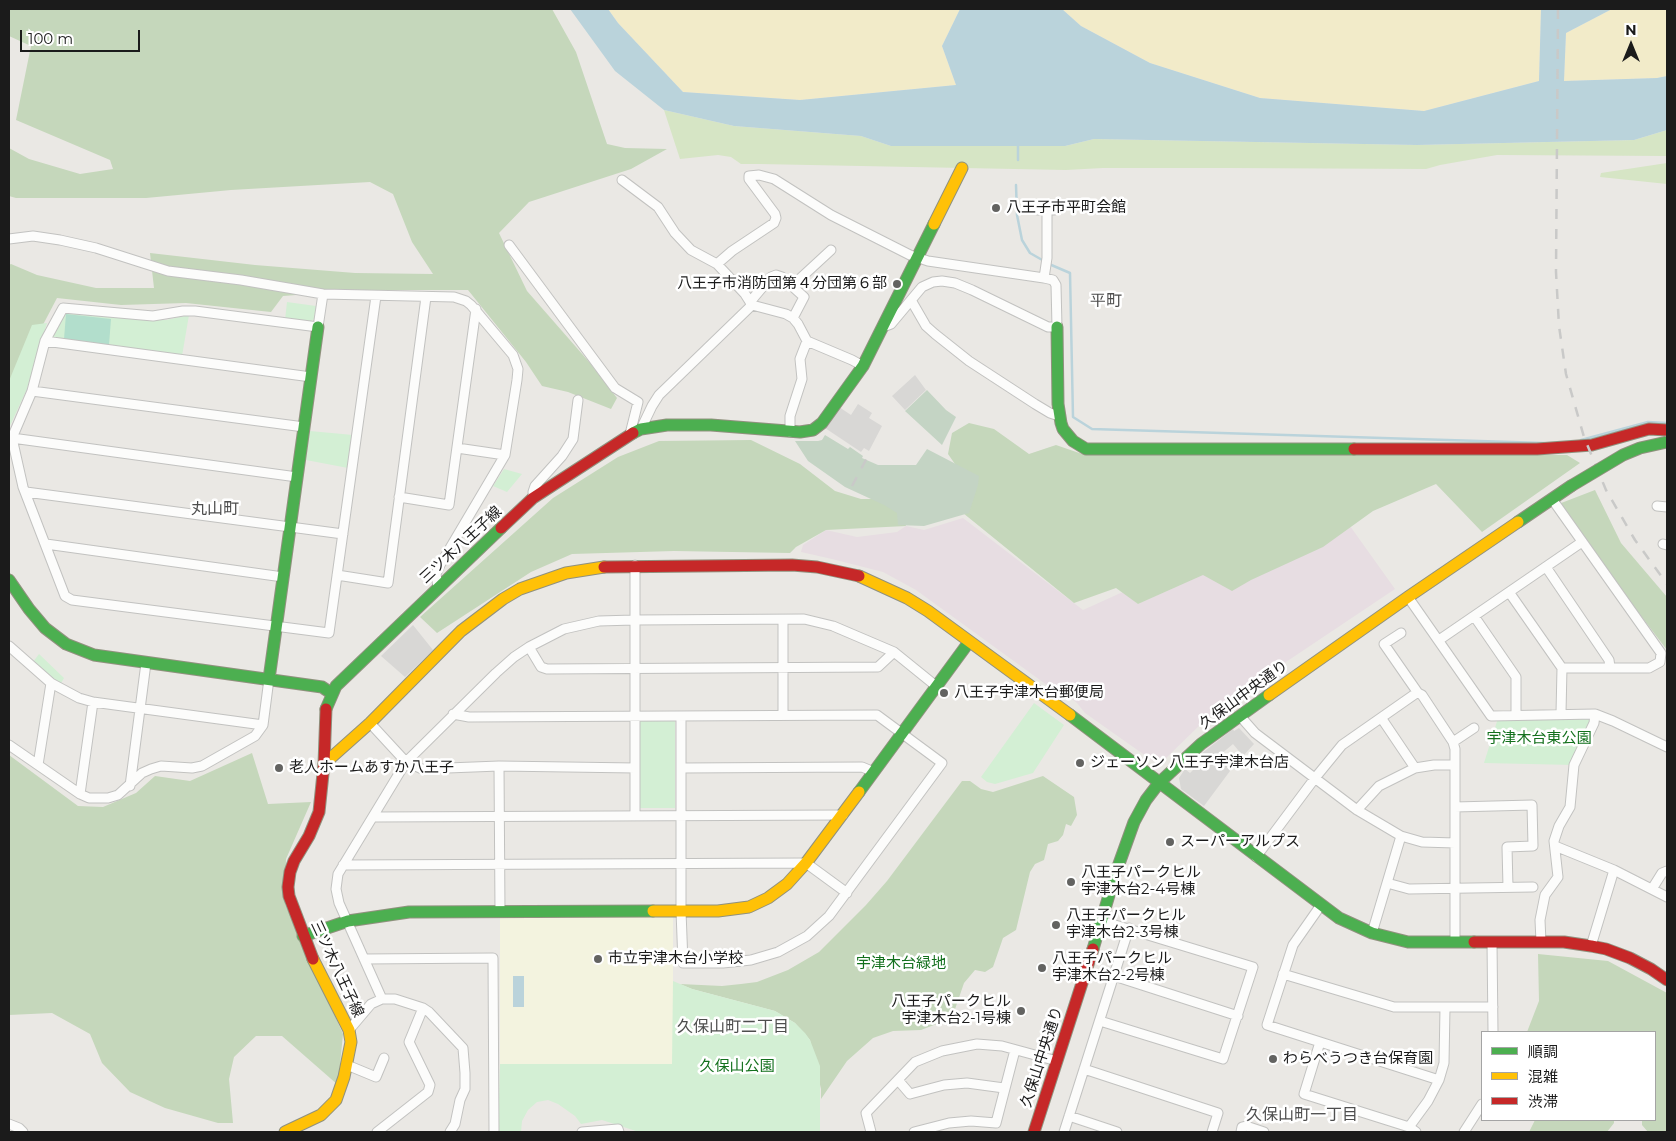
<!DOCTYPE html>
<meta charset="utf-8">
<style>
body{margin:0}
#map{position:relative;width:1676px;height:1141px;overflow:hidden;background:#eae8e4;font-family:Montserrat,"Noto Sans JP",sans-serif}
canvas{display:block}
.frame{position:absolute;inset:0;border:10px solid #1b1b1b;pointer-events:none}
.legend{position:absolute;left:1481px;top:1031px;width:175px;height:90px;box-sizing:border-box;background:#fff;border:1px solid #a4a4a4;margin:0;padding:6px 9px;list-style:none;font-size:15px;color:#1b1b1b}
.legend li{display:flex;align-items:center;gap:10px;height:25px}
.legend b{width:25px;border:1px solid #a4a4a4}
.north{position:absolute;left:1606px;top:20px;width:50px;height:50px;-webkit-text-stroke:4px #fff;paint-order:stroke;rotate:0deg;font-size:14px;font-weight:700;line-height:20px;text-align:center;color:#1b1b1b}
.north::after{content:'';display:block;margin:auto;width:18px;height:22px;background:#1b1b1b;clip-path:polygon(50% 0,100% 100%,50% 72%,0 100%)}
.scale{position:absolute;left:20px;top:30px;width:120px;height:22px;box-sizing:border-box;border:2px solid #1b1b1b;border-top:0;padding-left:6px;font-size:15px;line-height:18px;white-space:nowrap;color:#1b1b1b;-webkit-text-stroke:4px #fff;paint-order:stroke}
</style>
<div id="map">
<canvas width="1676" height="1141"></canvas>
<div class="frame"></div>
<ul class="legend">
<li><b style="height:6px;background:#4caf50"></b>順調</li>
<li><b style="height:6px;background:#ffc107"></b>混雑</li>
<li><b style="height:6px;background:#c62828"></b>渋滞</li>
</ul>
<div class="north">N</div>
<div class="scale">100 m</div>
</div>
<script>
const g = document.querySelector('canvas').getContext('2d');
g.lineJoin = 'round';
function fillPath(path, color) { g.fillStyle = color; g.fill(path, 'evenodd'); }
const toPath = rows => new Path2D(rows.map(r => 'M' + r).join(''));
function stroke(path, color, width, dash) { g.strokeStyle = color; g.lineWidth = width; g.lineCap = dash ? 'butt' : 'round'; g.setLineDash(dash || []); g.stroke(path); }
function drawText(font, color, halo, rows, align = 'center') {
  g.font = font + ' Montserrat,"Noto Sans JP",sans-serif'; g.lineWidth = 5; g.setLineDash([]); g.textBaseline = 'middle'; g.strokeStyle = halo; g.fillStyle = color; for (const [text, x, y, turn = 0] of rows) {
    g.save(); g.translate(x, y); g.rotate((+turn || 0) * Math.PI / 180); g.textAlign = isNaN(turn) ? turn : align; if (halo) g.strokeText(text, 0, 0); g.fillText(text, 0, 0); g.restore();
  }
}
const industrial = toPath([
 [963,518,1083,610,1125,591,1138,604,1203,574,1345,519,1395,589,1271,672,1205,720,1163,761,1153,761,1085,713,1077,703,1064,693,1051,688,916,590,883,572,832,559,801,552,803,545,826,530,857,537,897,532,906,526,924,530]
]);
const education = toPath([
 [500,916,673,917,673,1064,500,1064]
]);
const religious = toPath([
 [915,375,926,390,905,410,892,396],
 [858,404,872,413,869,418,882,426,869,451,864,448,861,452,825,428,839,407,851,415],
 [413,625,433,650,405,677,381,656],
 [1239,728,1254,744,1243,756,1233,744,1220,755,1230,771,1204,806,1181,789,1179,778,1185,769,1190,773,1199,764,1195,759,1197,757,1233,729,1234,731]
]);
const grass = toPath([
 [664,110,734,126,861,136,891,146,1065,146,1094,139,1417,145,1634,140,1667,130,1667,156,1497,155,1440,165,1426,169,1229,168,1103,168,1066,170,759,164,741,164,731,157,718,155,680,159],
 [1667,163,1667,184,1600,177,1601,173]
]);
const forest = toPath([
 [9,9,552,9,576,52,607,144,625,148,667,149,631,169,529,202,499,233,527,291,590,363,617,398,611,409,568,392,542,386,526,362,468,290,362,290,283,296,271,312,186,303,121,305,57,298,35,340,9,408,9,265,11,264,37,275,96,288,154,288,150,253,255,265,355,273,433,274,412,242,393,194,370,182,231,190,146,198,16,198,9,196,9,148,29,159,80,174,113,169,110,160,16,120,31,46,9,36],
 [969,423,994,429,1029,454,1056,445,1085,455,1567,455,1580,463,1482,532,1436,484,1373,511,1323,547,1251,580,1232,591,1203,575,1138,604,1116,588,1074,603,963,513,966,480,948,454,952,433],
 [751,440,800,464,835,491,861,499,896,499,906,526,826,530,796,547,790,553,674,551,572,554,531,572,437,633,420,617,553,498,618,457,659,441],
 [1595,490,1621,543,1667,597,1667,650,1556,505],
 [252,753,268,804,311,802,286,859,285,904,343,1034,338,1085,282,1036,256,1036,234,1057,229,1079,233,1123,218,1123,165,1108,130,1092,102,1063,90,1034,52,1013,9,1015,9,755,78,806,103,807,136,793,155,776,190,781],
 [1043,776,1074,797,1077,815,1071,826,1066,824,1063,835,1058,841,1048,844,1044,860,1035,864,1030,872,1016,930,1003,938,993,967,985,972,975,970,964,983,952,1018,921,1030,893,1031,873,1038,847,1061,821,1099,821,1089,810,1040,795,1023,775,1011,692,989,680,984,722,986,741,984,757,982,788,970,819,952,866,905,887,881,962,781,970,781,981,789,993,792],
 [1538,954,1608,961,1667,993,1667,1132,1648,1132,1642,1125,1642,1120,1655,1120,1655,1032,1527,1032,1539,1001],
 [1535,1120,1614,1120,1614,1123,1607,1132,1529,1132]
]);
const sand = toPath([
 [608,9,960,9,942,46,956,85,800,100,683,92,618,23],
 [1062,9,1541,9,1539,81,1424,111,1260,98,1150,63,1081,26],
 [1612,9,1667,9,1667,76,1657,78,1564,81,1566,33]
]);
const cemetery = toPath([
 [927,390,946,410,956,417,942,445,905,411],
 [825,435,848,449,850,447,863,456,862,458,878,465,916,465,927,449,979,476,978,485,969,513,924,526,898,525,897,513,884,505,845,487,808,461,795,441,818,441,822,440]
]);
const park = toPath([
 [287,302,316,306,314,319,309,323,285,320],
 [71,312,166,320,189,315,182,356,55,339,51,334,61,317],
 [47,323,27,389,9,428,9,381,32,325],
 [310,431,353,435,348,468,306,460],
 [504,469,522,474,507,492,493,486],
 [39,654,64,678,60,685,33,662],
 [1034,703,1064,725,1033,773,995,784,987,782,981,777],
 [1595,714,1574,765,1484,763,1499,715],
 [637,719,675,719,675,808,638,808],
 [673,981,692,989,775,1011,795,1023,805,1033,810,1040,820,1066,820,1132,639,1132,602,1120,581,1124,575,1116,558,1104,548,1100,537,1102,528,1110,522,1121,521,1132,498,1132,500,1064,672,1064]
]);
const pitch = toPath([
 [66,314,111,319,109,345,64,339]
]);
const water = toPath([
 [570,9,608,9,618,23,683,92,800,100,956,85,942,46,960,9,1062,9,1081,26,1150,63,1260,98,1424,111,1539,81,1541,9,1612,9,1566,33,1564,81,1657,78,1667,76,1667,130,1634,140,1417,145,1094,139,1065,146,891,146,861,136,734,126,664,110,615,71],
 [513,976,524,976,524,1007,513,1007]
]);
const stream = toPath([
 [1018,160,1018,146],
 [1016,185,1017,215,1022,240,1030,253,1044,261],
 [1049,264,1070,273,1073,417,1092,429,1544,443],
 [1581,440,1648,422,1667,423]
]);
const street = toPath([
 [622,180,658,207,675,233,691,250,717,264,745,294,752,305,786,314,793,318,798,324,807,341,852,360,863,366],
 [1038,210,1054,210],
 [9,239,33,236,60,240,96,248,168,271,241,280,323,294,454,297,466,301,471,305,513,355,518,369,517,380,505,455,440,565,436,574,438,587],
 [509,245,615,388,638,402,630,434],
 [717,264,732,251,774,223,776,218,775,214,749,179,749,176,759,175,774,179,831,215,910,255,928,261,1044,278,1053,280,1056,285,1057,327,1048,327,972,290,955,283,942,281,933,282,922,287,891,324,883,327],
 [1044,278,1047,258,1047,210],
 [792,286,831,250],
 [323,294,318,327,195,311,183,311,153,316,63,308,45,341,32,391,12,438,23,487,65,596,72,600,329,633,376,296],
 [911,300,926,326,935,334,969,361,1035,404,1050,413,1059,416],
 [750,302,771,277,776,275,782,277,804,297,793,318],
 [45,341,311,377],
 [32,391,304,427],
 [641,429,652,406,659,395,752,305],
 [790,432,790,416,802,379,800,359,807,341],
 [12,438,297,477],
 [457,448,505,455],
 [26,492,343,534],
 [399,497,449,505,476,309],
 [533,498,533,492,535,486,562,456,573,439,578,400],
 [1657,506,1667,507],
 [46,544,283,577],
 [1663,544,1667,545],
 [635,565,635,816],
 [1546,567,1609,660,1610,667],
 [337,575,388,583,426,297],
 [1509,592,1562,668,1649,668,1660,662,1661,653,1552,499],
 [1408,597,1491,716,1595,714,1613,721,1667,747],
 [1474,616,1516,677,1516,715],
 [783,620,783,715],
 [1401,633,1384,644,1418,693,1422,695,1453,742,1455,749,1455,942],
 [1439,640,1582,542],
 [9,646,51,683,79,698,93,702,263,725],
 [529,647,541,667,547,669,878,667,894,652],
 [1561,713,1562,668],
 [453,714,469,717,877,715,942,763,829,916,807,936,778,952,751,960,723,963,683,963,681,911,681,716],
 [1240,716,1255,733,1357,810,1401,836,1372,933],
 [1382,719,1415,768],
 [370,723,406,762,422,769,499,766,635,768],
 [1453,742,1474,728],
 [9,745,80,794,89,798,108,798,118,795,142,773,151,769,161,766,192,768,202,766,255,736,263,725,269,679],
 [38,765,51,683],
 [499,766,500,912],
 [682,768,862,767,874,772],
 [130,786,146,663],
 [80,794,93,702],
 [1455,807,1532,805,1533,846,1507,847,1508,887],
 [1357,810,1379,786,1415,768,1434,765,1455,765],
 [374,817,843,815],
 [1401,836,1422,842,1455,843],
 [1555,846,1614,870,1667,897],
 [1256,857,1315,778,1342,745,1415,694,1418,693],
 [343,865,806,863,847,893],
 [1387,883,1409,889,1533,887],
 [1652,889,1662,873,1667,871],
 [1321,905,1293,945,1267,1025,1439,1080],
 [1492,942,1493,1032],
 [1541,942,1540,920,1545,895,1558,877,1554,841,1559,826,1570,807,1574,765,1594,723,1595,714],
 [1591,946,1614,870],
 [364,959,493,958,494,1132],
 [1283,974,1394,1007,1493,1007],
 [1114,976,1238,1016],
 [382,999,339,903,336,889,338,874,406,762,496,673,514,657,529,647,564,629,599,621,634,620,804,619,833,626,894,652,936,686],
 [1100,1021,1223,1059,1253,967,1102,921],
 [349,1030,371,1004,382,999,395,999,423,1008,429,1012,463,1048,465,1073,465,1089,460,1100,455,1124,450,1132],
 [1320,1042,1304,1094,1409,1127,1416,1132],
 [347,1065,376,1077,384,1058],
 [1084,1069,1218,1113,1212,1132],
 [898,1080,910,1094,944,1085,967,1083,1004,1088],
 [1069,1116,1117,1132],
 [9,1124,19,1128,23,1132],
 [1409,1127,1428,1101,1439,1080,1444,1063,1445,1008],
 [377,1132,428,1092,430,1085,409,1042,423,1008],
 [582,1132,618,1129,619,1132],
 [871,1132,866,1113,915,1062,942,1051,977,1044,1002,1046,1057,1061],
 [914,1132,949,1123,971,1121,996,1123,1015,1050],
 [1064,1132,1129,928],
 [1241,1132,1242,1127,1246,1126,1264,1132],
 [1464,1132,1482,1104]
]);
const fast = toPath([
 [1057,327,1058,404,1061,423,1063,429,1073,441,1086,449,1354,449],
 [633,433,641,429,667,425,711,425,800,432,813,430,822,423,863,366,934,224],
 [1518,522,1571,486],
 [9,580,29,609,45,628,66,644,94,655,322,687,331,693],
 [269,679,318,327],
 [326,709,336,686,501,528],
 [1070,715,1339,918,1372,933,1408,942,1474,942],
 [859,792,969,642],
 [303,936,348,921,409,912,653,911],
 [1093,949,1115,875,1134,822,1146,800,1159,783,1201,744,1269,695]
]);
const slow = toPath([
 [934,224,962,168],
 [859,576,907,598,928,611,1070,715],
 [1269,695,1408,597,1518,522],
 [324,764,370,723,461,631,503,599,520,589,566,573,604,567],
 [653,911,718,911,749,907,768,898,787,884,806,863,859,792],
 [285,1132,321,1115,336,1100,344,1077,351,1042,349,1030,313,959]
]);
const jam = toPath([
 [1354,449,1537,449,1592,445,1649,429,1667,430],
 [501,528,533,498,633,433],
 [604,567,792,565,817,567,859,576],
 [1474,942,1564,942,1591,946,1606,949,1630,958,1651,969,1667,980],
 [313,959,289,896,288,887,290,872,294,861,309,836,319,812,324,764,326,709],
 [1034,1132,1093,949]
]);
const rail = toPath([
 [1558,9,1556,272,1559,326,1566,374,1584,437,1606,490,1635,540,1667,584],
 [852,486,869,454]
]);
const fastBridge = toPath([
 [1571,486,1623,455,1640,448,1667,442]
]);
const markers = [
 [996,208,5,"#636361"],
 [897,284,5,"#636361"],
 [944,693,5,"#636361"],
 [1080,763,5,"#636361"],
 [279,768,5,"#636361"],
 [1170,842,5,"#636361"],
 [1071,882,5,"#636361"],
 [1056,925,5,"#636361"],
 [598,959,5,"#636361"],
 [1042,968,5,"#636361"],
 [1021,1011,5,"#636361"],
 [1273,1059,5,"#636361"]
];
const poiNames = [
 ["八王子市平町会館",1006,208],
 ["八王子市消防団第４分団第６部",887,284,"right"],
 ["八王子宇津木台郵便局",954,693],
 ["ジェーソン 八王子宇津木台店",1090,763],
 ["老人ホームあすか八王子",289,768],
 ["スーパーアルプス",1180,842],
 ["八王子パークヒル",1081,873],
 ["宇津木台2-4号棟",1081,890],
 ["八王子パークヒル",1066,916],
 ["宇津木台2-3号棟",1066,933],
 ["市立宇津木台小学校",608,959],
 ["八王子パークヒル",1052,959],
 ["宇津木台2-2号棟",1052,976],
 ["八王子パークヒル",1011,1002,"right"],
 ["宇津木台2-1号棟",1011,1019,"right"],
 ["わらべうつき台保育園",1283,1059]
];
const streetNames = [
 ["三ツ木八王子線",461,545,-43],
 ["久保山中央通り",1244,695,-36],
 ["三ツ木八王子線",337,969,65],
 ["久保山中央通り",1042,1057,-72]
];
const parkNames = [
 ["宇津木台東公園",1539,739],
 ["宇津木台緑地",901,964],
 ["久保山公園",737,1067]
];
const neighbourhoodNames = [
 ["平町",1106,301],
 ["丸山町",215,509],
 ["久保山町二丁目",733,1027],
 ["久保山町一丁目",1302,1115]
];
fillPath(industrial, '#e7dde2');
fillPath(education, '#f3f3df');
fillPath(religious, '#d8d7d5');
fillPath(grass, '#d6e5c5');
fillPath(forest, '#c5d7bb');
fillPath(sand, '#f2ebc9');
fillPath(cemetery, '#c4d4c4');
fillPath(park, '#d3efd4');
fillPath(pitch, '#b2decc');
fillPath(water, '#bad3db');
stroke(stream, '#bad3db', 2.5);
stroke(street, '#c2c2c0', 11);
stroke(fast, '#90917e', 13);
stroke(slow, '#90917e', 13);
stroke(jam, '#90917e', 13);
stroke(street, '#fcfcfb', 9);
stroke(fast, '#4caf50', 11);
stroke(slow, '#ffc107', 11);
stroke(jam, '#c62828', 11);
stroke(rail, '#c9c9c8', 2.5, [10, 10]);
stroke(fastBridge, '#90917e', 13, []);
stroke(fastBridge, '#4caf50', 11);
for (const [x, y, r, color] of markers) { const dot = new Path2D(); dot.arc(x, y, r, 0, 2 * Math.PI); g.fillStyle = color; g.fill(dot); stroke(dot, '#fff', 2); }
drawText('15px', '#1b1b1b', '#fff', poiNames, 'left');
drawText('15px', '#1b1b1b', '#fff', streetNames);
drawText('15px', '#13701d', '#fff', parkNames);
drawText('16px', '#4e4e4e', '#fff', neighbourhoodNames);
</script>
